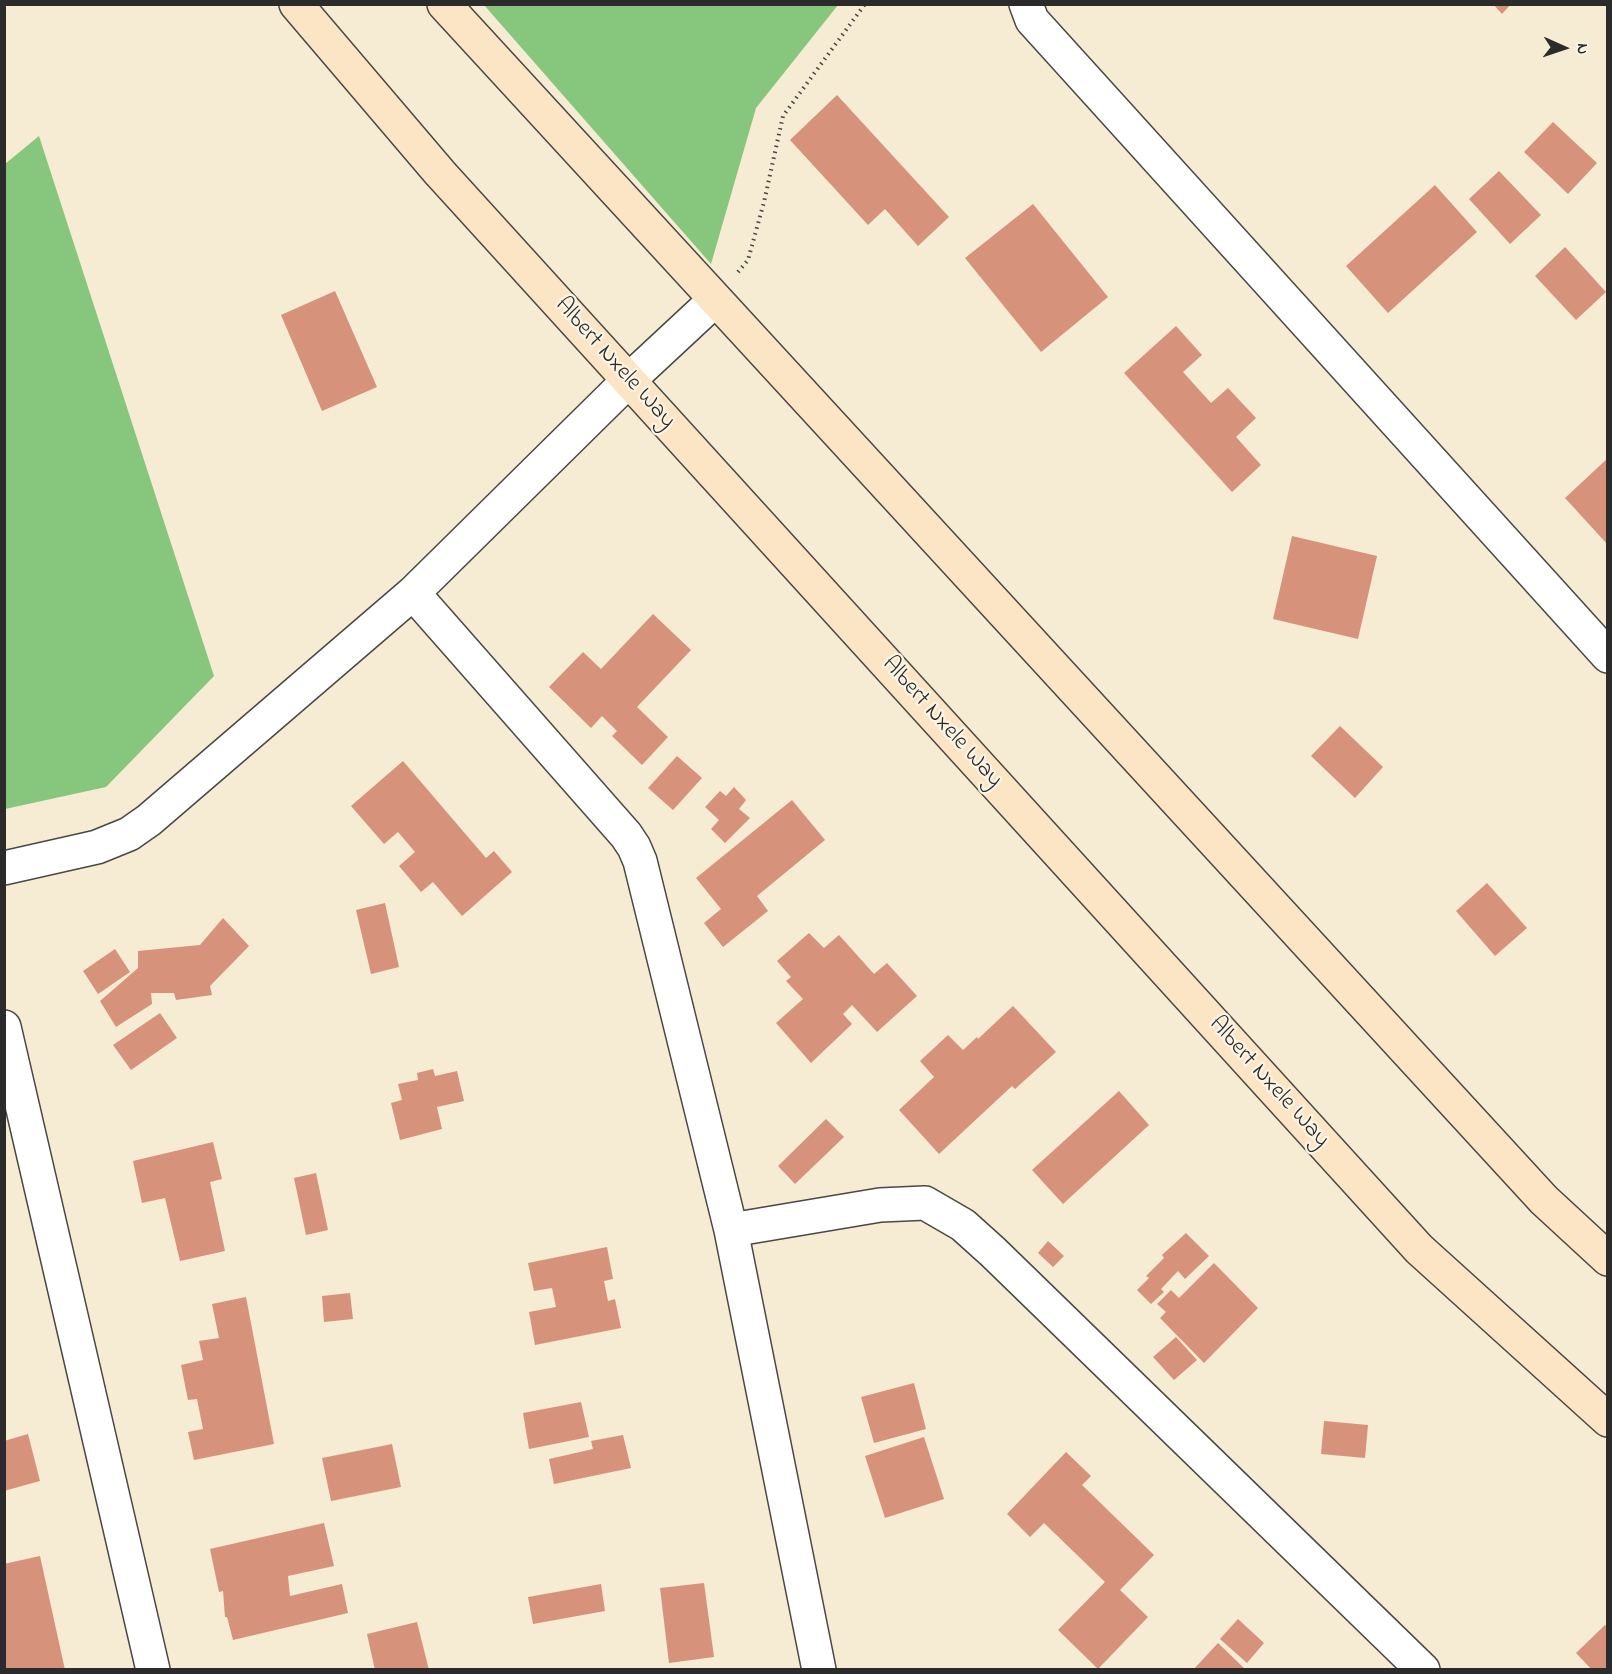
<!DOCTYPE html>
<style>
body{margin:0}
#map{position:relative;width:1612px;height:1674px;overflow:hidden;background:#f6ebd3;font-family:"Indie Flower",sans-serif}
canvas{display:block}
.frame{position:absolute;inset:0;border:6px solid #2b2b2b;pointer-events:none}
.north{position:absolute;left:1534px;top:18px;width:60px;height:60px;-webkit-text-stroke:4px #fcf5e5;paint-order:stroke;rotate:93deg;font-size:16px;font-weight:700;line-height:24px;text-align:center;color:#2b2b2b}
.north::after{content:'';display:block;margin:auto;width:21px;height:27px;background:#2b2b2b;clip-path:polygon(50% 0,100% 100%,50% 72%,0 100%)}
</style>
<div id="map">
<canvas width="1612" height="1674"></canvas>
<div class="frame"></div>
<div class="north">N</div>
</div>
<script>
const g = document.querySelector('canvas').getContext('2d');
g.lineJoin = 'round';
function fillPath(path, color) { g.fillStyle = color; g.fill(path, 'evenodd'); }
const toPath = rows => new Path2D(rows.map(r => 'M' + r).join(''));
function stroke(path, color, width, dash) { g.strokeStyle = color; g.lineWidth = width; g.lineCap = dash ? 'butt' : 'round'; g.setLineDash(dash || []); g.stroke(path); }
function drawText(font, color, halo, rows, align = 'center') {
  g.font = font + ' "Indie Flower",sans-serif'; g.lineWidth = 4.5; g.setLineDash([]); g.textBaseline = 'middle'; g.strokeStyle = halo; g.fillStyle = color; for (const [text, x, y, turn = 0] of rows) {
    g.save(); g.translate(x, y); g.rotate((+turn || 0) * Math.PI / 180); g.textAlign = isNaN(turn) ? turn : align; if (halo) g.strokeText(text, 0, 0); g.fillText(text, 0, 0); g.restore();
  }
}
const green = toPath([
 [484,5,838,5,756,108,711,264],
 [39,136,214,676,106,787,5,809,5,164]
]);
const building = toPath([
 [1493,4,1511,4,1502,14],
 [837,95,949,217,918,246,885,209,868,225,790,140],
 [1553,122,1597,163,1568,194,1524,152],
 [1499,171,1541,215,1510,244,1469,199],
 [1435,185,1477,232,1388,313,1346,266],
 [1033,204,1108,297,1041,352,965,258],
 [1565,247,1606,292,1576,320,1535,276],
 [335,291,377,387,322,411,281,315],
 [1176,326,1202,355,1183,372,1211,403,1228,388,1256,418,1236,437,1261,465,1232,492,1124,373],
 [1608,458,1608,545,1565,498],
 [1292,536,1377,556,1358,639,1273,619],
 [653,614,691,650,637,707,668,737,642,765,612,736,617,731,602,716,591,728,549,687,583,652,601,669],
 [1340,726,1383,767,1355,798,1311,756],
 [677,756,702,778,673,810,648,788],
 [403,761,486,858,494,851,512,872,462,916,433,882,421,892,399,866,415,852,398,832,384,844,351,806],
 [734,787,746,800,739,809,750,818,725,843,711,829,719,820,705,807,720,791,726,796],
 [792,800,825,840,757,896,768,911,723,947,704,923,721,909,696,878],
 [1487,883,1527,928,1495,956,1456,911],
 [385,903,399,967,371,974,356,910],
 [223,918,249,946,210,986,212,995,176,1000,174,993,151,993,152,1004,116,1027,100,1001,138,968,138,951,200,945],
 [809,933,824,948,839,935,874,974,887,963,917,996,877,1032,852,1005,843,1014,852,1024,811,1063,776,1023,803,999,786,981,791,977,777,961],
 [115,949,130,972,98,994,83,971],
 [1013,1006,1056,1052,1015,1089,1012,1086,939,1154,899,1110,934,1077,920,1061,948,1035,963,1050,977,1037,978,1039],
 [160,1013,177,1038,131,1070,113,1045],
 [433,1069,435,1076,457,1071,464,1101,437,1107,442,1129,400,1140,391,1103,402,1100,398,1084,418,1080,417,1073],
 [1119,1091,1149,1125,1063,1204,1032,1170],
 [826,1119,844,1137,795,1184,778,1166],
 [213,1142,222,1179,210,1182,225,1251,180,1261,165,1198,142,1203,133,1161],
 [316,1173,328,1230,306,1235,294,1178],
 [1186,1233,1209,1256,1185,1279,1178,1271,1161,1289,1164,1292,1151,1304,1137,1290,1149,1278,1146,1276,1164,1258,1162,1255],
 [1048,1241,1064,1256,1053,1267,1038,1253],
 [607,1247,613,1279,604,1281,608,1301,615,1299,621,1328,535,1345,529,1312,556,1307,552,1288,534,1291,528,1263],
 [1214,1263,1258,1308,1204,1363,1160,1318,1166,1312,1157,1304,1171,1290,1179,1298],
 [350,1293,353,1319,324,1322,322,1296],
 [246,1297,274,1444,194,1460,188,1432,203,1429,197,1399,188,1400,181,1365,203,1360,199,1341,219,1338,212,1304],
 [1176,1337,1197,1360,1174,1380,1153,1357],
 [914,1383,926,1429,874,1443,861,1397],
 [581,1402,589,1437,529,1449,523,1413],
 [1324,1421,1368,1425,1365,1458,1321,1454],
 [28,1434,40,1481,4,1491,4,1441],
 [623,1435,631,1468,554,1484,549,1459,593,1449,591,1441],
 [924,1437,944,1499,885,1518,865,1456],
 [392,1444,401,1487,331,1501,322,1458],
 [1066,1452,1091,1476,1082,1485,1154,1555,1120,1590,1148,1617,1098,1669,1058,1630,1105,1582,1044,1523,1030,1537,1007,1514],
 [324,1523,334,1566,288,1576,290,1596,342,1584,348,1613,233,1640,227,1617,225,1617,223,1591,219,1592,210,1549],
 [40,1556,65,1670,4,1670,4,1564],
 [704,1583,714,1657,669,1663,660,1588],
 [601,1584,605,1611,533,1624,528,1597],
 [1238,1619,1264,1643,1247,1663,1220,1639],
 [417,1622,429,1670,375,1670,367,1634],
 [1605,1625,1608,1628,1608,1670,1592,1670,1576,1653],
 [1218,1643,1246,1670,1193,1670]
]);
const path = toPath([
 [738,272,748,260,764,202,783,116,865,4]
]);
const minor = toPath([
 [1026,4,1032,20,1608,656],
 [413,593,626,835,634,847,640,861,731,1230,819,1670],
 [4,868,97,847,129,834,149,820,413,593,629,380,715,300],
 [4,1027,153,1670],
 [731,1230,880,1205,925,1203,963,1225,993,1252,1423,1670]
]);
const secondary = toPath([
 [296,4,440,173,1419,1249,1608,1420],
 [444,4,1544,1200,1608,1259]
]);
const streetNames = [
 ["Albert Nxele Way",614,364,48],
 ["Albert Nxele Way",941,723,48],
 ["Albert Nxele Way",1268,1083,48]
];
fillPath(green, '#87c67d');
fillPath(building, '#d7927b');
stroke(minor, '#494844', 36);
stroke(secondary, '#494844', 36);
stroke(path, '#494844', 4, [1.5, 4.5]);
stroke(minor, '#fff', 33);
stroke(secondary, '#fce5c4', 33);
drawText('24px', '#2b2b2b', '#fcf5e5', streetNames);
</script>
